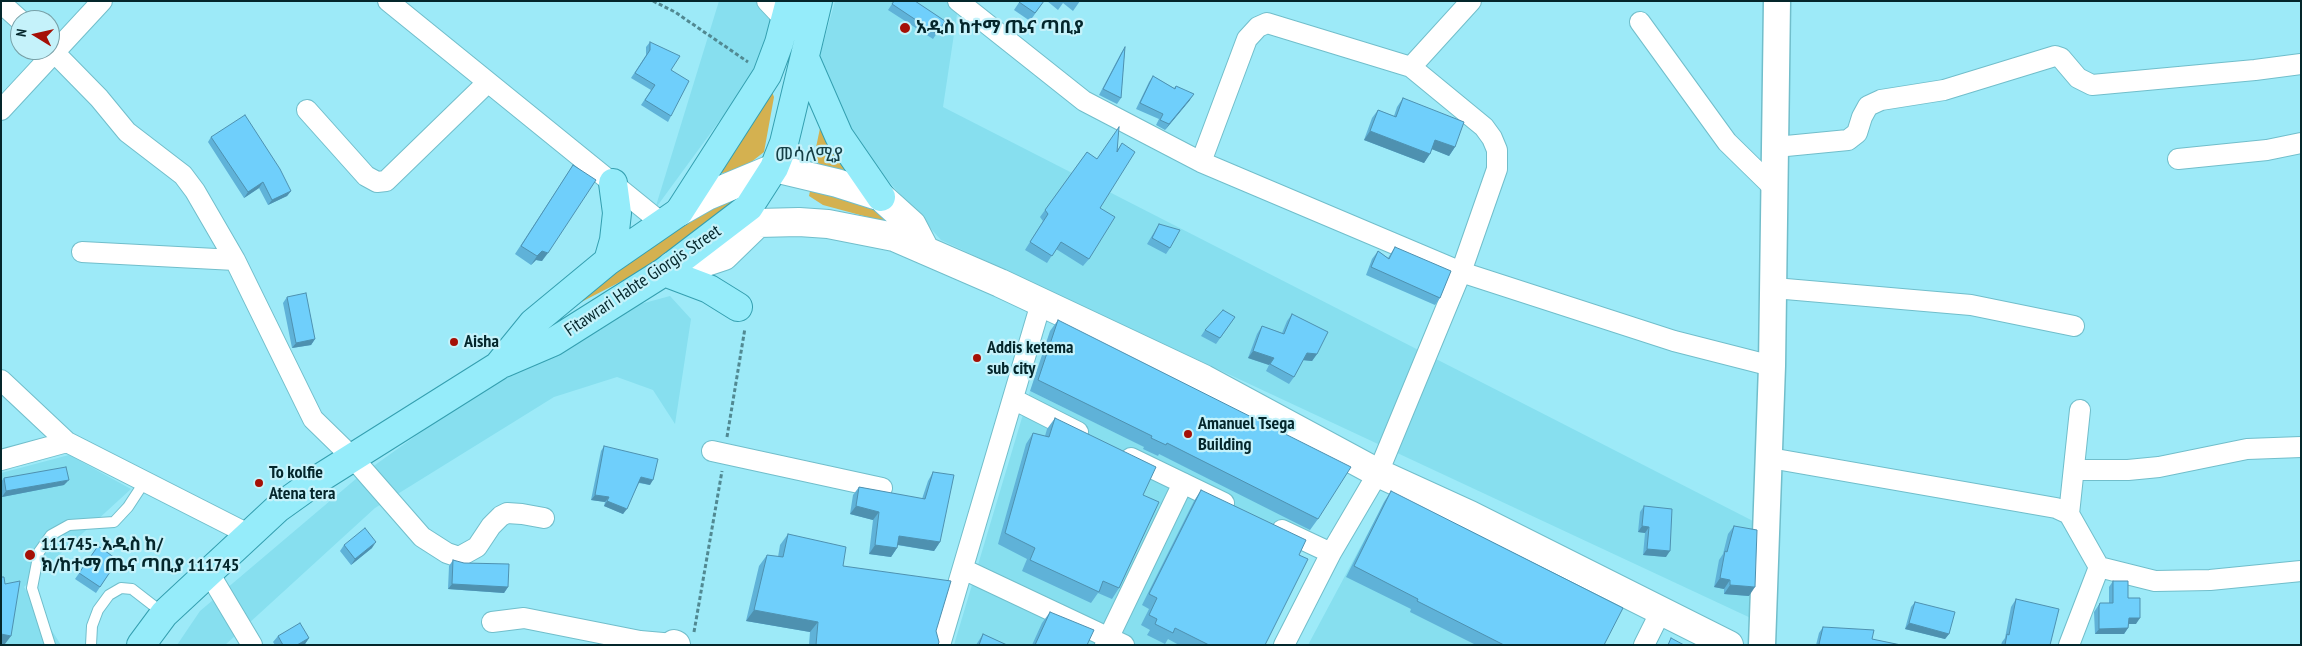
<!DOCTYPE html>
<meta charset="utf-8">
<style>
body{margin:0}
#map{position:relative;width:2302px;height:646px;overflow:hidden;background:#9deaf8;font-family:"PT Sans Narrow",sans-serif}
canvas{display:block}
.frame{position:absolute;inset:0;border:2px solid #04262b;pointer-events:none}
.north{position:absolute;left:10px;top:10px;width:50px;height:50px;box-sizing:border-box;background:#c5f2fa;border:1px solid #78a0a7;border-radius:50%;rotate:279deg;font-size:14px;font-weight:700;line-height:20px;text-align:center;color:#04262b}
.north::after{content:'';display:block;margin:auto;width:18px;height:22px;background:#a51006;clip-path:polygon(50% 0,100% 100%,50% 72%,0 100%)}
</style>
<div id="map">
<canvas width="2302" height="646"></canvas>
<div class="frame"></div>
<div class="north">N</div>
</div>
<script>
const g = document.querySelector('canvas').getContext('2d');
g.lineJoin = 'round';
function fillPath(path, color) { g.fillStyle = color; g.fill(path, 'evenodd'); }
const toPath = rows => new Path2D(rows.map(r => 'M' + r).join(''));
function stroke(path, color, width, dash) { g.strokeStyle = color; g.lineWidth = width; g.lineCap = dash ? 'butt' : 'round'; g.setLineDash(dash || []); g.stroke(path); }
function drawText(font, color, halo, rows, align = 'center') {
  g.font = font + ' "PT Sans Narrow","Noto Sans Ethiopic",sans-serif'; g.lineWidth = 4.5; g.setLineDash([]); g.textBaseline = 'middle'; g.strokeStyle = halo; g.fillStyle = color; for (const [text, x, y, turn = 0] of rows) {
    g.save(); g.translate(x, y); g.rotate((+turn || 0) * Math.PI / 180); g.textAlign = isNaN(turn) ? turn : align; if (halo) g.strokeText(text, 0, 0); g.fillText(text, 0, 0); g.restore();
  }
}
const built = toPath([
 [719,1,779,1,767,56,655,209],
 [835,1,959,1,943,107,1753,521,1755,620,941,240,858,147,816,69],
 [670,296,691,319,675,424,653,390,617,377,554,397,375,508,225,645,177,645,200,611,357,478,574,322],
 [1030,391,1311,528,1251,645,954,645],
 [69,455,131,489,24,587,61,645,1,645,1,473],
 [1384,503,1597,645,1308,645]
]);
const green = toPath([
 [770,87,774,97,764,152,750,163,734,171,711,175],
 [824,109,860,178,822,168,814,157],
 [811,186,912,219,886,222,823,205,809,196],
 [734,199,741,209,651,266,560,313,638,252,712,204]
]);
const path = toPath([
 [653,1,675,12,748,62],
 [727,437,745,328],
 [694,632,722,471]
]);
const service = toPath([
 [50,645,32,588,39,552,51,535,69,525,114,522,128,507,145,481],
 [91,645,92,626,98,610,109,595,121,588,132,589,163,613]
]);
const minor = toPath([
 [388,1,663,224],
 [767,1,785,20],
 [958,1,1084,101,1201,162,1461,272,1674,341,1772,366],
 [1,3,20,20],
 [1640,22,1727,142,1774,188],
 [50,48,99,98,127,132,183,175,195,191,235,260,313,419,353,458,422,537,447,553,459,557,477,547,491,526,501,516,507,513,522,514,544,518],
 [1411,67,1471,1],
 [1,110,102,1],
 [307,110,366,176,377,182,386,181,487,83],
 [1776,147,1848,140,1857,133,1862,117,1868,106,1881,100,1944,90,2055,56,2061,58,2078,78,2092,85,2255,70,2301,64],
 [2178,159,2267,150,2301,143],
 [1201,162,1247,39,1258,27,1267,23,1411,67,1484,127,1492,138,1497,150,1497,169,1461,272,1378,473,1331,553,1284,645],
 [82,252,235,260],
 [1774,288,1971,305,2074,326],
 [1,380,67,442,250,535],
 [1013,399,1078,432],
 [712,451,882,488],
 [1131,458,1224,503],
 [1770,458,2056,508,2069,514,2099,567],
 [1,460,67,442],
 [2074,470,2128,470,2159,467,2247,449,2301,447],
 [2069,514,2080,410],
 [1282,530,1331,553],
 [963,569,1124,645],
 [209,573,252,645],
 [492,622,524,618,640,641,674,644],
 [940,645,1041,303],
 [1105,645,1183,483],
 [1644,645,1662,609],
 [2069,645,2099,567,2155,581,2210,580,2301,571]
]);
const tertiary = toPath([
 [1762,645,1772,366,1777,1]
]);
const secondary = toPath([
 [679,212,707,196,774,168,837,183,881,197,912,225,925,250],
 [672,266,694,266,724,256,758,223,799,222,828,224,894,237,1000,283,1204,379,1378,473,1470,515,1729,645],
 [674,644,676,645]
]);
const primary = toPath([
 [805,58,839,136,881,197],
 [608,261,614,240,617,213,613,183],
 [664,272,709,289,738,307],
 [504,363,553,342,664,272,749,207,774,168,784,143,818,1],
 [141,645,164,614,278,508,320,478,498,366,533,323,608,261,679,212,767,75,779,43,790,1]
]);
const wall = toPath([
 [894,1,945,21,933,39,888,10],
 [1020,1,1044,1,1030,21,1014,10],
 [1047,1,1080,1,1073,11,1063,3,1058,10],
 [650,42,671,70,671,116,668,122,641,105,651,90,631,78,646,55,646,47],
 [1125,47,1121,98,1117,104,1099,95,1121,53],
 [1153,76,1174,88,1176,86,1190,100,1165,130,1156,125,1159,119,1136,109,1149,82],
 [1403,98,1455,147,1449,156,1432,149,1424,163,1364,140,1372,118,1378,110,1394,116,1397,107],
 [211,137,291,191,287,196,268,205,259,188,244,198,208,142],
 [1122,143,1100,208,1089,259,1083,266,1056,249,1047,263,1025,250,1043,221,1040,217,1087,152,1097,159,1118,149],
 [573,165,542,261,536,260,531,265,515,254],
 [1159,224,1170,248,1166,254,1147,244],
 [1395,247,1440,298,1435,305,1366,275,1372,259,1378,251,1388,258],
 [287,297,315,339,311,345,292,348,283,303],
 [1292,314,1317,354,1312,361,1303,360,1294,377,1289,384,1266,371,1269,365,1248,358,1257,334,1262,326,1282,333,1287,321],
 [1235,317,1216,344,1201,336,1205,330],
 [1058,320,1318,519,1310,530,1159,454,1158,456,1143,449,1144,447,1030,391,1050,331],
 [1055,418,1143,495,1119,588,1112,599,1098,593,1091,603,1022,571,1027,559,998,544,1026,444,1033,433,1045,436,1047,429],
 [604,446,650,485,639,483,623,514,604,506,605,502,591,500,601,451],
 [933,472,940,542,934,551,897,545,897,548,891,557,869,554,873,520,850,514,853,495,859,487,922,499,928,481],
 [4,478,64,485,2,497,1,491,1,482],
 [1201,490,1299,555,1265,645,1179,645,1168,639,1165,644,1147,635,1150,630,1141,625,1149,609,1142,605,1194,501],
 [1391,491,1604,645,1476,645,1410,612,1411,609,1346,577,1384,502],
 [1644,506,1666,557,1643,555,1645,533,1638,532,1640,512],
 [1734,526,1749,596,1724,594,1724,589,1714,587,1719,560,1723,554,1728,534],
 [788,534,843,566,936,631,938,645,809,645,810,632,746,621,759,566,767,555,778,557,780,545],
 [344,545,372,548,351,565,340,551],
 [98,546,118,560,96,593,75,579],
 [453,560,508,587,504,593,448,589,449,566],
 [2113,581,2128,598,2136,624,2129,624,2128,628,2124,634,2095,634,2094,612,2100,603,2109,603,2109,587],
 [2016,599,2050,645,2001,645,2002,642,2005,638,2011,607],
 [1915,602,1949,634,1945,639,1905,629,1911,607],
 [1050,612,1087,645,1032,645,1042,623],
 [1823,627,1872,639,1901,645,1816,645,1819,633],
 [983,634,1007,645,976,645],
 [278,636,309,638,305,644,303,645,275,645,273,642]
]);
const shadedWall = toPath([
 [1194,94,1190,100,1165,130,1169,124],
 [1370,131,1430,154,1424,163,1364,140],
 [1435,140,1455,147,1449,156,1429,148],
 [263,182,259,188,244,198,248,192],
 [291,191,287,196,268,205,272,200],
 [542,251,548,253,542,261,536,260,531,265,537,256],
 [315,339,311,345,292,348,296,343],
 [1253,351,1274,358,1269,365,1248,358],
 [1307,353,1317,354,1312,361,1302,360],
 [641,477,653,480,650,485,637,482],
 [69,480,64,485,2,497,6,491],
 [595,495,609,497,605,502,591,500],
 [607,501,627,509,623,514,604,506],
 [856,506,879,512,873,520,850,514],
 [1642,526,1649,527,1645,533,1638,532],
 [899,536,940,542,934,551,893,544],
 [376,542,372,548,351,565,355,559],
 [875,545,897,548,891,557,869,554],
 [1647,549,1670,551,1666,557,1643,555],
 [1720,578,1730,580,1724,589,1714,587],
 [452,584,508,587,504,593,448,589],
 [1730,585,1755,587,1749,596,1724,594],
 [754,610,818,622,810,632,746,621],
 [2129,618,2140,618,2136,624,2125,624],
 [1909,623,1949,634,1945,639,1905,629],
 [2128,628,2124,634,2095,634,2099,629],
 [1,634,11,636,5,644,1,644],
 [309,638,305,644,303,645,297,645]
]);
const building = toPath([
 [894,1,915,1,945,21,937,34,892,4,894,1],
 [1020,1,1044,1,1035,13,1019,2,1020,1],
 [650,42,680,56,671,70,689,81,671,116,645,100,655,85,635,73,650,50,650,42],
 [1125,47,1121,98,1103,89,1125,47],
 [1153,76,1175,89,1176,86,1194,94,1169,124,1160,120,1163,114,1140,103,1153,76],
 [1403,98,1464,122,1455,147,1435,140,1430,154,1370,131,1378,110,1396,117,1403,98],
 [245,115,280,169,291,191,272,200,263,182,248,192,211,137,245,115],
 [1119,127,1117,152,1122,143,1135,152,1100,208,1115,217,1089,259,1061,242,1052,256,1030,242,1048,214,1045,210,1087,152,1097,159,1119,127],
 [573,165,596,180,548,253,542,251,537,256,521,246,573,165],
 [1159,224,1180,230,1170,248,1152,238,1159,224],
 [1395,247,1451,271,1440,298,1371,267,1378,251,1389,259,1395,247],
 [306,293,315,339,296,343,287,297,306,293],
 [1223,310,1235,317,1220,338,1205,330,1223,310],
 [1292,314,1328,332,1317,354,1307,353,1294,377,1270,364,1274,358,1253,351,1262,326,1284,334,1292,314],
 [1058,320,1351,467,1318,519,1167,443,1166,445,1151,438,1152,436,1038,380,1058,320],
 [1055,418,1156,467,1143,495,1159,502,1119,588,1103,581,1099,592,1030,560,1035,548,1005,533,1033,433,1049,437,1055,418],
 [604,446,658,459,653,480,641,477,627,509,607,501,609,497,595,495,604,446],
 [66,467,69,480,6,491,4,478,66,467],
 [933,472,954,475,940,542,899,536,897,548,875,545,879,512,856,506,859,487,925,499,933,472],
 [1201,490,1306,540,1299,555,1308,559,1265,645,1209,645,1175,628,1173,633,1155,624,1157,619,1149,615,1157,598,1149,594,1201,490],
 [1391,491,1623,608,1604,645,1504,645,1417,601,1418,599,1354,566,1391,491],
 [1644,506,1672,509,1670,551,1647,549,1649,527,1642,526,1644,506],
 [1734,526,1757,530,1755,587,1730,585,1730,580,1720,578,1725,551,1727,552,1734,526],
 [365,528,376,542,355,559,344,545,365,528],
 [788,534,846,547,843,566,951,581,936,631,939,642,938,645,816,645,818,622,754,610,767,555,783,557,788,534],
 [98,546,118,560,100,587,79,573,98,546],
 [453,560,464,563,509,564,508,587,452,584,453,560],
 [1,577,4,577,5,584,20,581,11,636,1,634,1,577],
 [2113,581,2128,581,2128,598,2140,598,2140,618,2129,618,2128,628,2099,629,2099,606,2100,603,2113,603,2113,581],
 [2016,599,2059,609,2050,645,2005,645,2007,634,2009,635,2016,599],
 [1915,602,1955,612,1949,634,1909,623,1915,602],
 [1050,612,1094,630,1087,645,1035,645,1050,612],
 [300,623,309,638,297,645,283,645,278,636,300,623],
 [1823,627,1874,630,1872,639,1901,645,1822,645,1819,644,1823,627],
 [983,634,1007,645,979,645,983,634],
 [1671,638,1684,645,1668,645,1671,638]
]);
const markers = [
 [905,28,6,"#a51006"],
 [454,342,5,"#a51006"],
 [977,358,5,"#a51006"],
 [1188,434,5,"#a51006"],
 [259,483,5,"#a51006"],
 [30,555,6,"#a51006"]
];
const poiNames = [
 ["አዲስ ከተማ ጤና ጣቢያ",916,28],
 ["Aisha",464,342],
 ["Addis ketema",987,348],
 ["sub city",987,369],
 ["Amanuel Tsega",1198,424],
 ["Building",1198,445],
 ["To kolfie",269,473],
 ["Atena tera",269,494],
 ["111745- አዲስ ከ/",41,545],
 ["ክ/ከተማ ጤና ጣቢያ 111745",41,566]
];
const streetNames = [
 ["Fitawrari Habte Giorgis Street",643,281,-34]
];
const neighbourhoodNames = [
 ["መሳለሚያ",809,156]
];
fillPath(built, '#87dfef');
fillPath(green, '#d4b150');
stroke(service, '#71becb', 12);
stroke(minor, '#71becb', 22);
stroke(tertiary, '#71becb', 29);
stroke(secondary, '#71becb', 30);
stroke(primary, '#349fb0', 30);
stroke(path, '#518992', 3, [4, 2.5]);
stroke(service, '#fff', 10);
stroke(minor, '#fff', 20);
stroke(tertiary, '#fff', 26);
stroke(secondary, '#fff', 28);
stroke(primary, '#95ecfa', 28);
fillPath(wall, '#5fb2d8');
fillPath(shadedWall, '#4e91b0');
fillPath(building, '#6fcffb');
stroke(building, '#4e91b0', 1);
for (const [x, y, r, color] of markers) { const dot = new Path2D(); dot.arc(x, y, r, 0, 2 * Math.PI); g.fillStyle = color; g.fill(dot); stroke(dot, '#c5f2fa', 2); }
drawText('bold 18px', '#04262b', '#c5f2fa', poiNames, 'left');
drawText('18px', '#04262b', '#c5f2fa', streetNames);
drawText('19px', '#143e45', '#c5f2fa', neighbourhoodNames);
</script>
